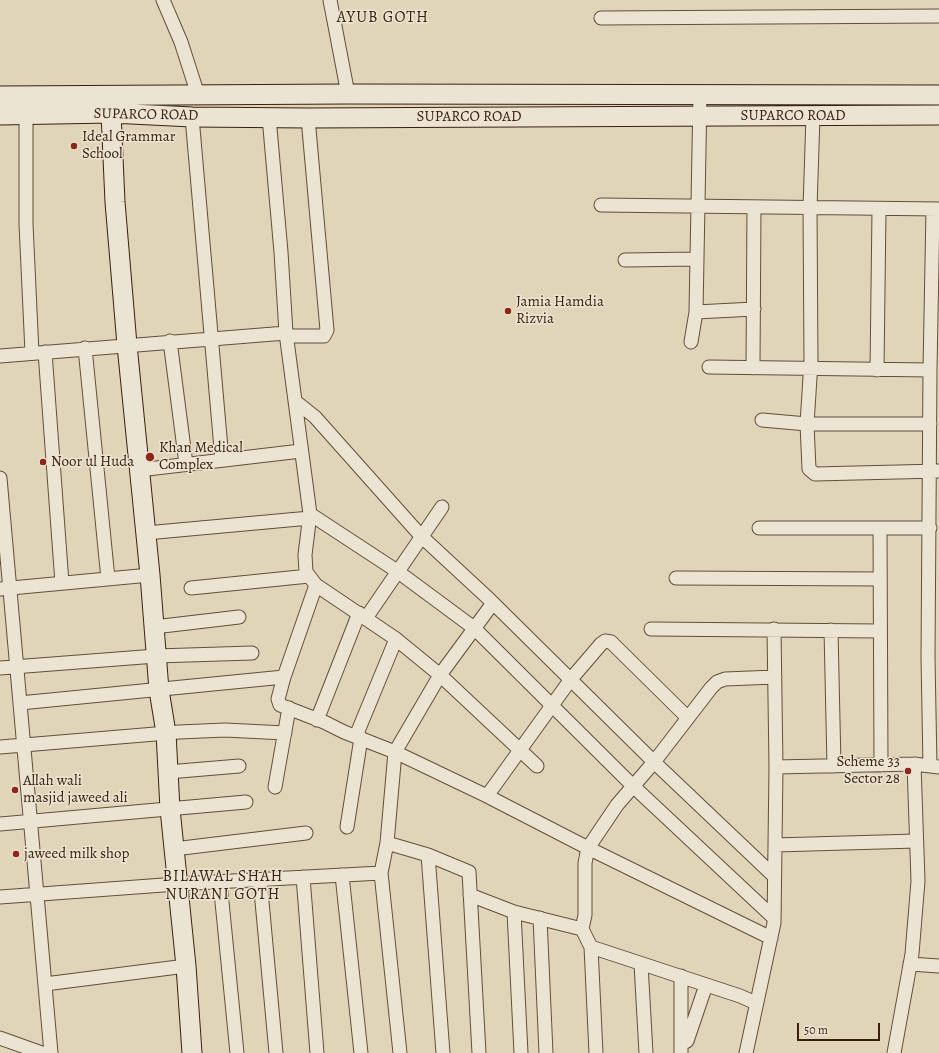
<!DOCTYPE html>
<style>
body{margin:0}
#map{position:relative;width:939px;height:1053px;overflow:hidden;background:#e1d5b9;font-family:Alegreya,serif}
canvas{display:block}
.scale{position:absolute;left:797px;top:1023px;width:83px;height:18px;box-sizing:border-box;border:2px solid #3a210f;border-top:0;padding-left:5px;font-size:12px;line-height:14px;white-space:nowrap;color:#3a210f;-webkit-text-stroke:3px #ece4d2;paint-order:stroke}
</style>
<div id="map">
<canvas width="939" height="1053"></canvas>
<div class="scale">50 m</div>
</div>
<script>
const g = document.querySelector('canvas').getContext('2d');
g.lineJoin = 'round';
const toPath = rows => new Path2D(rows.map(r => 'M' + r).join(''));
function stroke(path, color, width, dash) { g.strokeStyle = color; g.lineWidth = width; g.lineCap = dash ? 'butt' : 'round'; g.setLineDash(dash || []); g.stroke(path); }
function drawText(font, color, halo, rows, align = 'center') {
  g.font = font + ' Alegreya,serif'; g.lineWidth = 3; g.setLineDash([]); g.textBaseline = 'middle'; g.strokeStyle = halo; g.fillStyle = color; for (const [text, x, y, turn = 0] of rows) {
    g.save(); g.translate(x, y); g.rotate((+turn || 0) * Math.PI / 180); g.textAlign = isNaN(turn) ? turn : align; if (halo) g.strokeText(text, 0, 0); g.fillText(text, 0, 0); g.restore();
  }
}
const street = toPath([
 [163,0,181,42,198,95],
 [330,0,348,94],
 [601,18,939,16],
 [26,115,26,224,32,353],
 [813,116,810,208,811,362,807,424,809,469,815,474,939,471],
 [192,117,222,460],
 [269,117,281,252,286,333,310,514,305,555,306,572,316,585,396,639,440,675,537,766],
 [601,205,939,209],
 [625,260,697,259],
 [696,312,754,309],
 [287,336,324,336,327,330,308,118],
 [170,341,186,464],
 [691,342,696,312,700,95],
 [85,348,108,579],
 [45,352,62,583],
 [0,356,286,333],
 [709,367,930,370],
 [753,368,754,207],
 [877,370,879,209],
 [295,401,315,417,421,536,489,599,654,762,774,876],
 [762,420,807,424,930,424],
 [139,470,301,451],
 [0,478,51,1053],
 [310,514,397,571,474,628,633,786,774,918],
 [759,528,930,528],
 [880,528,881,765],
 [146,533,310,518],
 [676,578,880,579],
 [316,585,284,677,278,699,280,705,324,722,344,732,395,752,487,796,588,848,771,938],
 [191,588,309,576],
 [0,589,150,575],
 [366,618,442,507],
 [154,627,239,617],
 [651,629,880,631],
 [831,630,834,766],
 [0,668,156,656,252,653],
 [20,703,284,677],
 [317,720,359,613],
 [356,736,396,639],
 [0,747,179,732,225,730,285,733],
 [930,766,928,658,930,370,933,209],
 [776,767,914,764,939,767],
 [168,772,239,766],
 [275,787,289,708],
 [487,796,571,679,601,644,605,641,611,642,688,718],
 [0,824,246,802],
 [347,827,361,738],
 [775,845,916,841],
 [174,849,306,833],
 [428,855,443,1053],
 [381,873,400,1053],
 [342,875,361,1053],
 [303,877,317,1053],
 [260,880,276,1053],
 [220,882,237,1053],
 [470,895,514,912,521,1053],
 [0,897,177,884,381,873,387,843],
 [514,912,582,929,591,947,740,996,756,1003],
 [540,918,546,1053],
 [582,929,585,915,585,863,588,848,617,805,654,762,711,688,717,682,725,679,775,677],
 [591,947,596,1053],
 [641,964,646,1053],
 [910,964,939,966],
 [681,976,681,1053],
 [45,984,186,966],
 [0,1038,42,1053],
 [681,1044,687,1041,706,985],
 [479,1053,469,872,428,855,387,843,395,752,440,675,493,603],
 [746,1053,774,923,776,767,774,629],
 [894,1053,912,954,918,881,914,764]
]);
const secondary = toPath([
 [0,96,348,94,939,95],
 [111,113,115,202,127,345,150,575,159,690,166,733,170,809,186,966,192,1053],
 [0,115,111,113,192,117,308,118,939,115]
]);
const markers = [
 [74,146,4,"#8f2418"],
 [508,311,4,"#8f2418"],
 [150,457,5,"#8f2418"],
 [43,462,4,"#8f2418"],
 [908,771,4,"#8f2418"],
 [15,790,4,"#8f2418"],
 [16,854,4,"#8f2418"]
];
const streetNames = [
 ["SUPARCO ROAD",146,115,1],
 ["SUPARCO ROAD",793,116],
 ["SUPARCO ROAD",469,117]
];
const poiNames = [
 ["Ideal Grammar",82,137],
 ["School",82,154],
 ["Jamia Hamdia",516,302],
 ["Rizvia",516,319],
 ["Khan Medical",159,448],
 ["Complex",159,465],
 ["Noor ul Huda",51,462],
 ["Scheme 33",900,762,"right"],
 ["Sector 28",900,779,"right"],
 ["Allah wali",23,781],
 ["masjid jaweed ali",23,798],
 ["jaweed milk shop",24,854]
];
const neighbourhoodNames = [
 ["AYUB GOTH",383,18],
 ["BILAWAL SHAH",223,877],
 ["NURANI GOTH",223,895]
];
stroke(street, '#644e3a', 15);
stroke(secondary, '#3a210f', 21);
stroke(street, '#ece4d2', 13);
stroke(secondary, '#ece4d2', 19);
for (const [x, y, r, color] of markers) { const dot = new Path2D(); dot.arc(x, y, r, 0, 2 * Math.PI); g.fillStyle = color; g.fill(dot); stroke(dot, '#ece4d2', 1.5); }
drawText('15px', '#3a210f', '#ece4d2', streetNames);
drawText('15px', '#3a210f', '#ece4d2', poiNames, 'left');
g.letterSpacing = '1px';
drawText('16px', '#3a210f', '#ece4d2', neighbourhoodNames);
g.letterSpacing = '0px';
</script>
